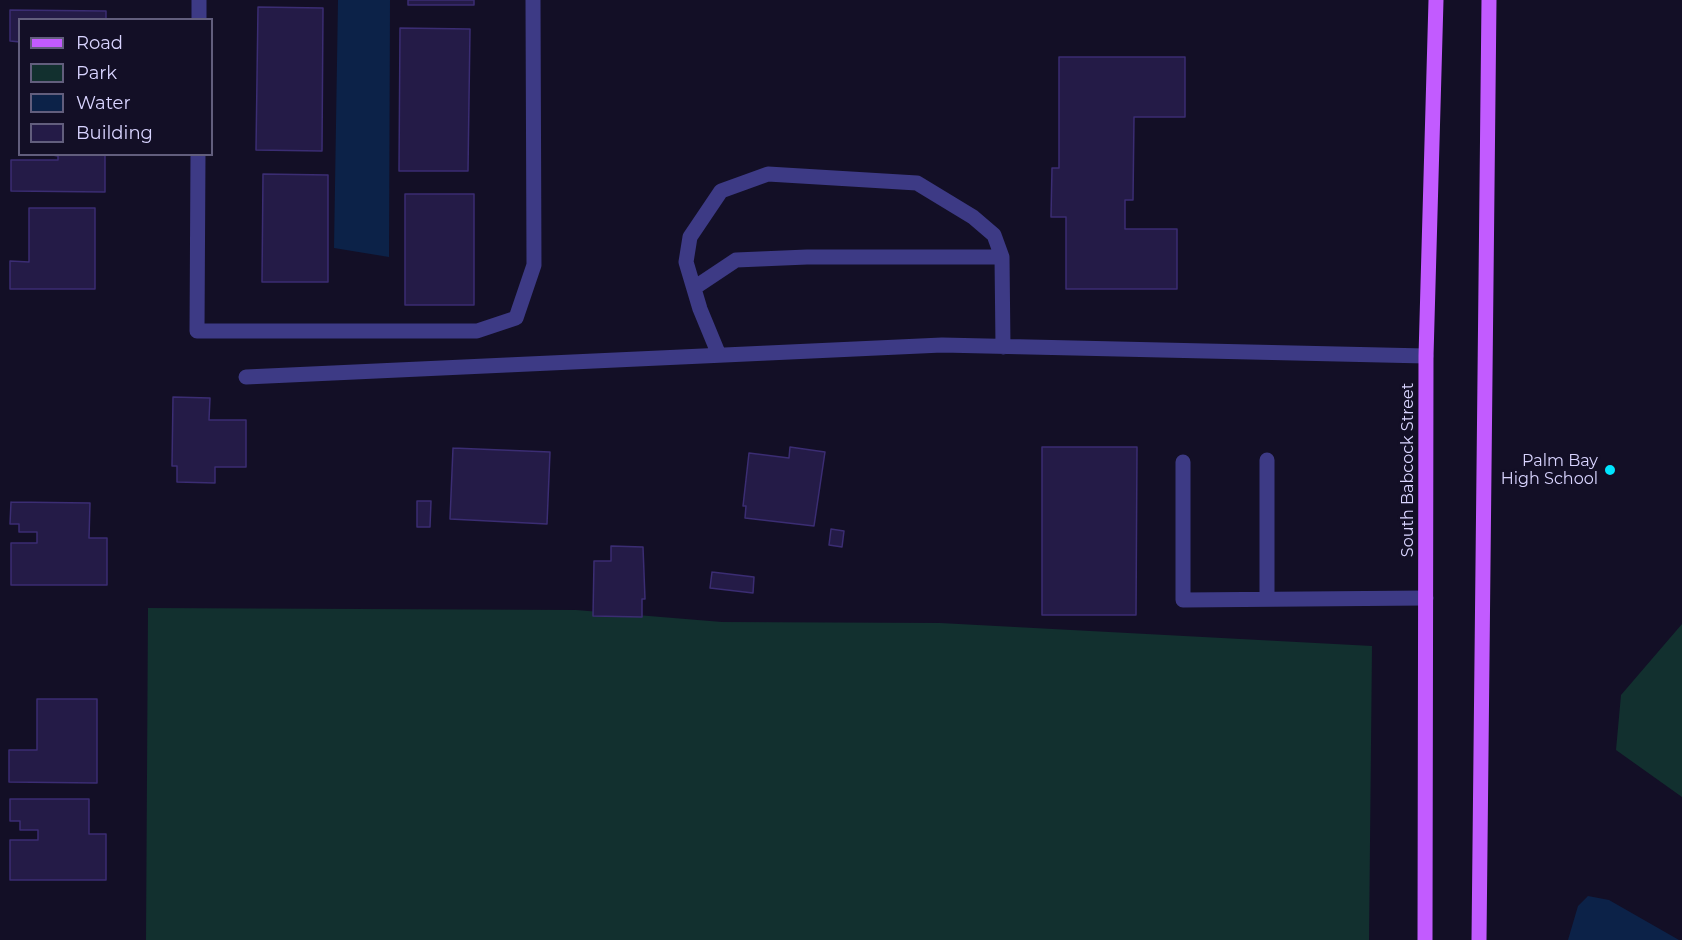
<!DOCTYPE html>
<style>
body{margin:0}
#map{position:relative;width:1682px;height:940px;overflow:hidden;background:#130f26;font-family:Montserrat,sans-serif}
canvas{display:block}
.legend{position:absolute;left:18px;top:18px;width:195px;height:138px;box-sizing:border-box;background:#130f26;border:2px solid #625e7d;margin:0;padding:8px 10px;list-style:none;font-size:18px;color:#d9d4ff}
.legend li{display:flex;align-items:center;gap:12px;height:30px}
.legend b{width:30px;border:2px solid #625e7d}
</style>
<div id="map">
<canvas width="1682" height="940"></canvas>
<ul class="legend">
<li><b style="height:8px;background:#c25bff"></b>Road</li>
<li><b style="height:16px;background:#12302f"></b>Park</li>
<li><b style="height:16px;background:#0c2248"></b>Water</li>
<li><b style="height:16px;background:#241b47"></b>Building</li>
</ul>
</div>
<script>
const g = document.querySelector('canvas').getContext('2d');
g.lineJoin = 'round';
function fillPath(path, color) { g.fillStyle = color; g.fill(path, 'evenodd'); }
const toPath = rows => new Path2D(rows.map(r => 'M' + r).join(''));
function stroke(path, color, width, dash) { g.strokeStyle = color; g.lineWidth = width; g.lineCap = dash ? 'butt' : 'round'; g.setLineDash(dash || []); g.stroke(path); }
function drawText(font, color, halo, rows, align = 'center') {
  g.font = font + ' Montserrat,sans-serif'; g.lineWidth = 5; g.setLineDash([]); g.textBaseline = 'middle'; g.strokeStyle = halo; g.fillStyle = color; for (const [text, x, y, turn = 0] of rows) {
    g.save(); g.translate(x, y); g.rotate((+turn || 0) * Math.PI / 180); g.textAlign = isNaN(turn) ? turn : align; if (halo) g.strokeText(text, 0, 0); g.fillText(text, 0, 0); g.restore();
  }
}
const green = toPath([
 [148,608,576,610,722,622,940,623,1372,646,1369,940,146,940],
 [1682,624,1682,797,1616,750,1621,695]
]);
const water = toPath([
 [338,0,390,0,389,257,334,248],
 [1588,896,1609,900,1679,940,1568,940,1578,906]
]);
const building = toPath([
 [408,0,474,0,474,5,408,5,408,0],
 [258,7,323,8,322,151,256,150,258,7],
 [10,10,106,11,106,20,20,20,20,42,10,41,10,10],
 [400,28,470,29,468,171,399,171,400,28],
 [1059,57,1185,57,1185,117,1134,117,1133,200,1125,200,1125,229,1177,229,1177,289,1066,289,1066,217,1051,217,1052,168,1059,168,1059,57],
 [47,154,105,154,105,192,11,191,11,160,58,160,58,156,47,154],
 [263,174,328,175,328,282,262,282,263,174],
 [405,194,474,194,474,305,405,305,405,194],
 [29,208,95,208,95,289,10,289,10,261,29,262,29,208],
 [173,397,210,398,209,420,246,420,246,467,215,467,215,483,177,482,177,466,172,466,173,397],
 [790,447,825,452,814,526,745,518,746,506,743,506,749,453,789,458,790,447],
 [1042,447,1137,447,1136,615,1042,615,1042,447],
 [453,448,550,452,547,524,450,519,453,448],
 [417,501,431,501,430,527,417,527,417,501],
 [11,502,90,503,89,538,107,538,107,585,11,585,11,543,37,543,37,532,19,532,19,524,10,524,11,502],
 [831,529,844,531,842,547,829,545,831,529],
 [611,546,643,547,645,599,642,599,642,617,593,616,594,561,611,561,611,546],
 [712,572,754,577,753,593,710,588,712,572],
 [37,699,97,699,97,783,9,782,9,750,37,750,37,699],
 [10,799,89,799,89,834,106,834,106,880,10,880,10,840,38,840,38,830,20,830,20,821,10,821,10,799]
]);
const minor = toPath([
 [199,20,199,0],
 [198,154,197,331,477,331,516,318,534,265,533,0],
 [694,288,736,260,807,257,1002,257],
 [719,355,700,309,686,262,690,237,721,191,768,174,917,183,973,217,994,235,1002,257,1003,347],
 [246,377,942,345,1426,356],
 [1267,460,1267,599],
 [1183,462,1183,600,1426,598]
]);
const major = toPath([
 [1425,940,1426,356,1436,0],
 [1479,940,1489,0]
]);
const markers = [
 [1610,470,6,"#00e5ff"]
];
const poiNames = [
 ["Palm Bay",1598,461],
 ["High School",1598,479]
];
const streetNames = [
 ["South Babcock Street",1408,470,-90]
];
fillPath(green, '#12302f');
fillPath(water, '#0c2248');
fillPath(building, '#241b47');
stroke(building, '#3b2d73', 1.5);
stroke(minor, '#3d3a85', 15);
stroke(major, '#c25bff', 15);
for (const [x, y, r, color] of markers) { const dot = new Path2D(); dot.arc(x, y, r, 0, 2 * Math.PI); g.fillStyle = color; g.fill(dot); stroke(dot, '#130f26', 2); }
drawText('16px', '#d9d4ff', '#130f26', poiNames, 'right');
drawText('16px', '#d9d4ff', '#130f26', streetNames);
</script>
